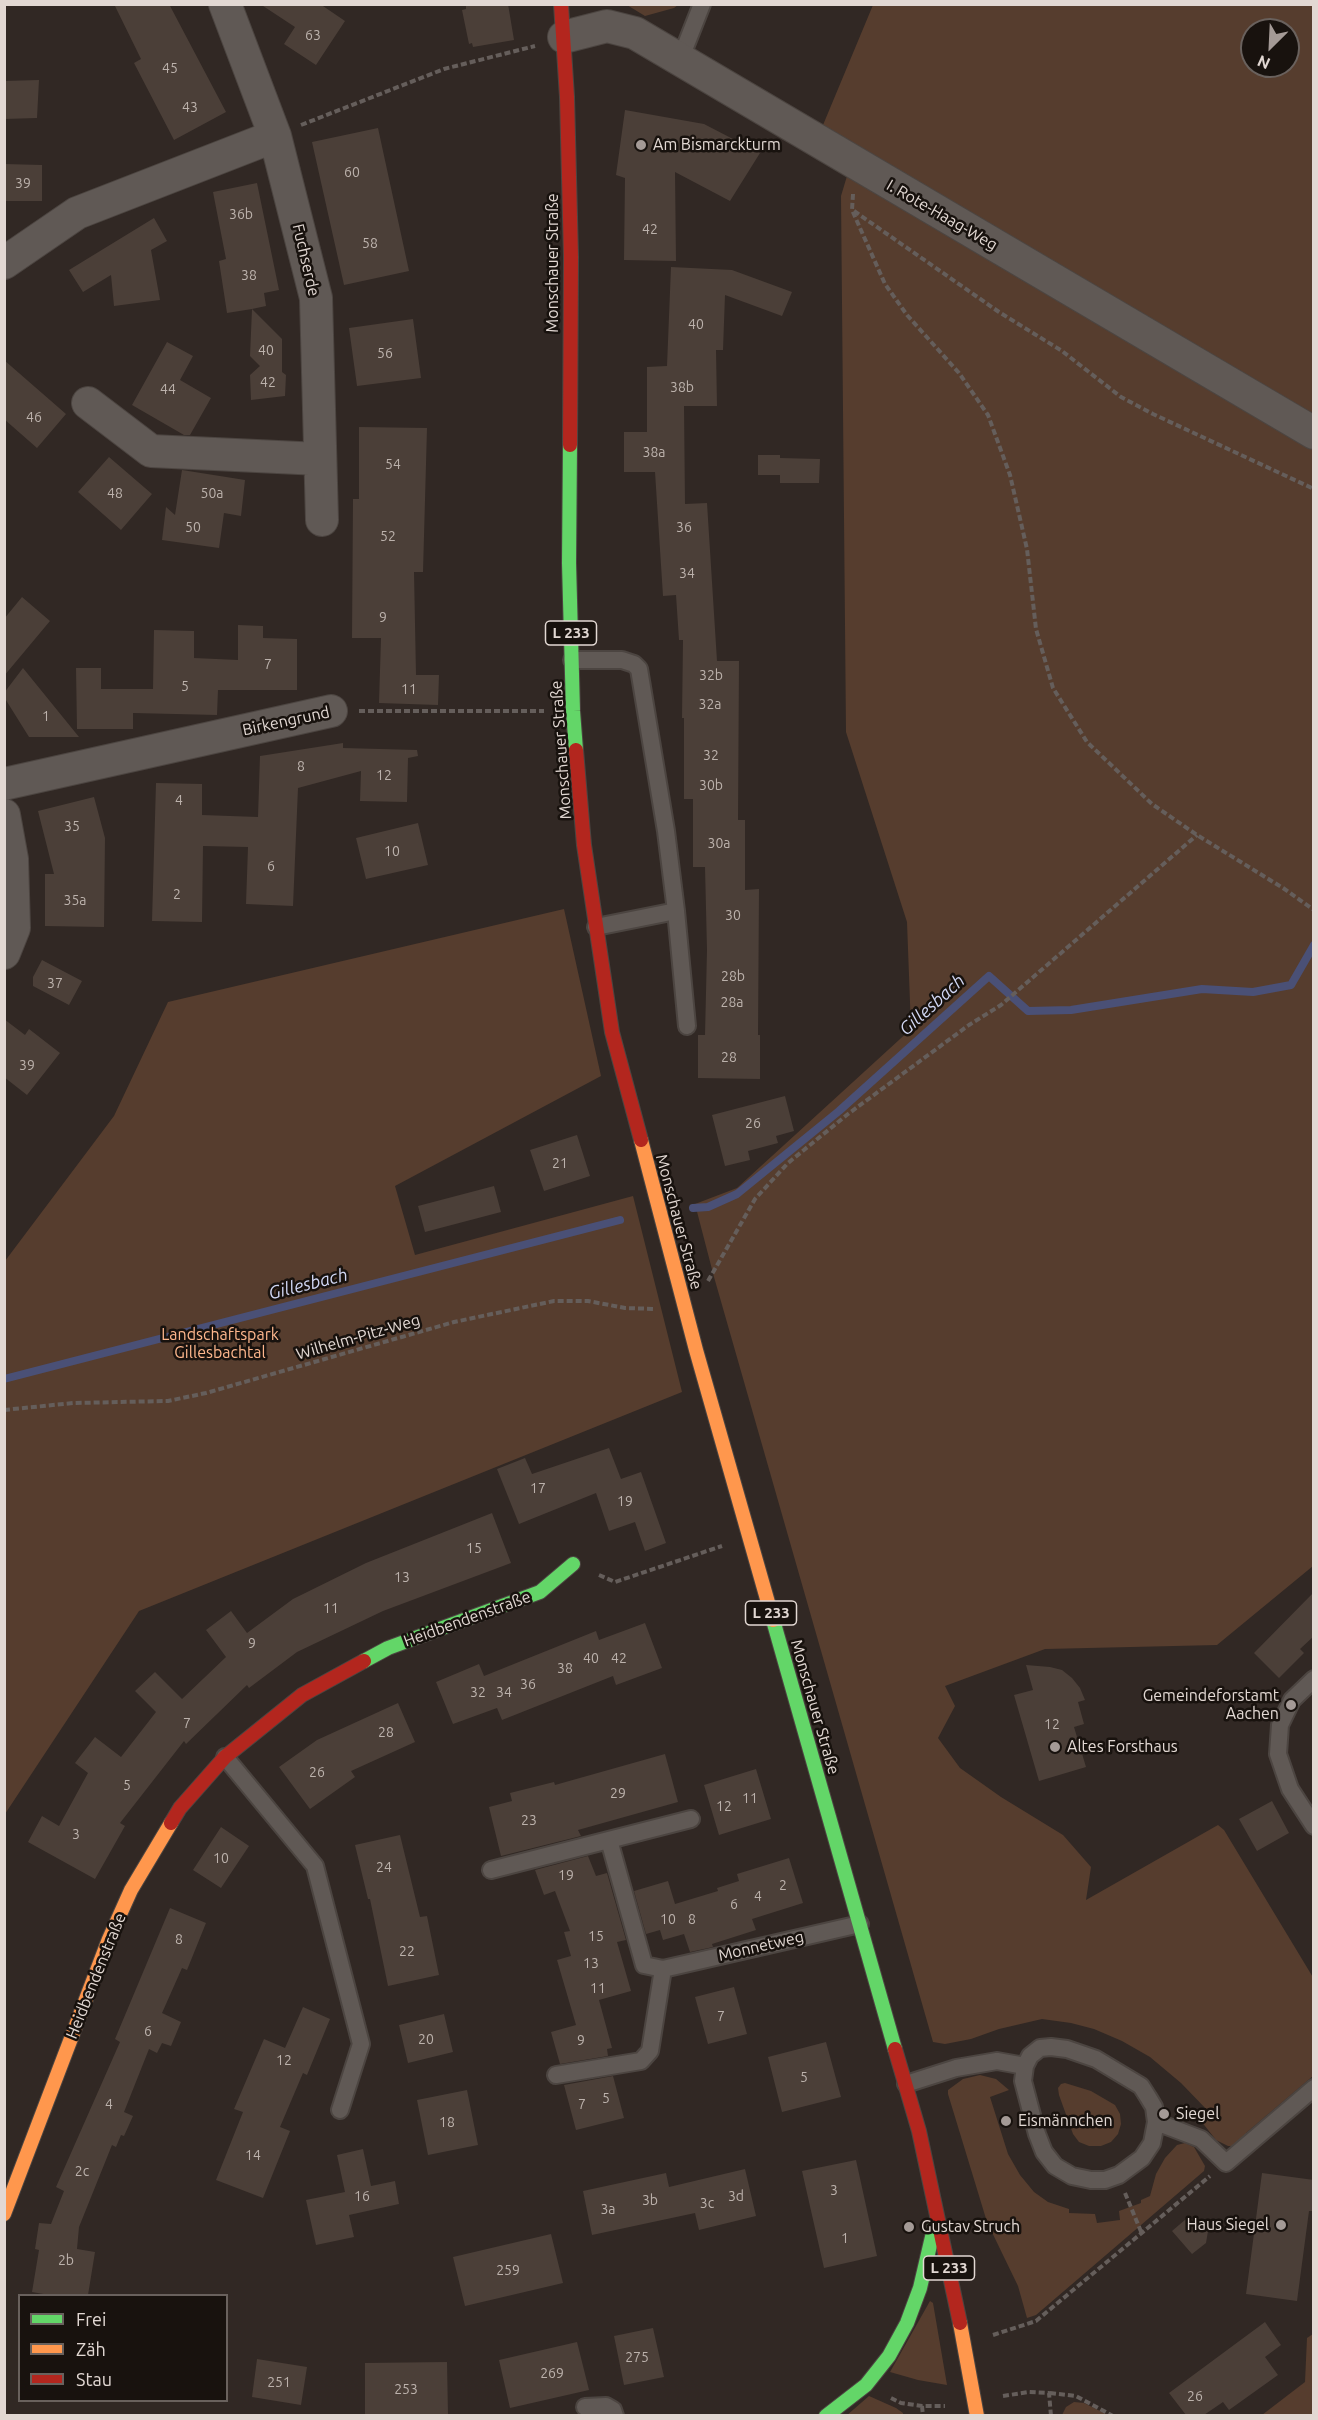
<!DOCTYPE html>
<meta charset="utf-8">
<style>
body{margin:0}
#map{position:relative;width:1318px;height:2420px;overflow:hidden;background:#312824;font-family:Ubuntu,sans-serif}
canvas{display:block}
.frame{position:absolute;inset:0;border:6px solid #e2d8d3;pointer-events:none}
.legend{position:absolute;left:18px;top:2294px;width:210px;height:108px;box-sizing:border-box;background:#18120e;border:2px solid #69615d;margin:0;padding:8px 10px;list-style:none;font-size:18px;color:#e2d8d3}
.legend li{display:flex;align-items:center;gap:12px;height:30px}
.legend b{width:30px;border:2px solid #69615d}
.north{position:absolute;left:1240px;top:18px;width:60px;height:60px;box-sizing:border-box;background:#18120e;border:2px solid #69615d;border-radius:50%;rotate:204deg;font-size:16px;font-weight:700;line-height:24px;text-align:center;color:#e2d8d3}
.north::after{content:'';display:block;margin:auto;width:21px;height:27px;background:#a49a96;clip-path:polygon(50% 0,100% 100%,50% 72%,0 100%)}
</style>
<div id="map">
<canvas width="1318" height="2420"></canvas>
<div class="frame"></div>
<ul class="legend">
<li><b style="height:8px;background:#63d668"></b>Frei</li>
<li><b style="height:8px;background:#ff974d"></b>Zäh</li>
<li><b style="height:8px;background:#b3261e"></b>Stau</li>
</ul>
<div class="north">N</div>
</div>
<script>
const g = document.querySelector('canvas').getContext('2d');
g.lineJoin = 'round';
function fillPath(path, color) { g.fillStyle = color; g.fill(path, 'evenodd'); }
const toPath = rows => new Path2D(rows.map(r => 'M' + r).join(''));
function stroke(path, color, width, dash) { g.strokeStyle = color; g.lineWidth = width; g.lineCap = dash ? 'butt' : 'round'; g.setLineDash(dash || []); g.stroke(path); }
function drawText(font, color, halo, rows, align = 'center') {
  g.font = font + ' Ubuntu,sans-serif'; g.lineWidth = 5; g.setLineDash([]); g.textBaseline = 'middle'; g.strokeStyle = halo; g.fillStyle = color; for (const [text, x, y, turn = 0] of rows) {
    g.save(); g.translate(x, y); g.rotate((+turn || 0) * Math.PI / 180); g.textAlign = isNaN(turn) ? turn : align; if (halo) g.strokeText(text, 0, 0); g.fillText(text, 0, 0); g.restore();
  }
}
const green = toPath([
 [627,5,678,5,674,8,645,16],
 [873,5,1313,5,1313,421,823,125],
 [1252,30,1288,30,1288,66,1252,66],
 [847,176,1313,442,1313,1566,1217,1645,1045,1649,945,1686,955,1706,938,1738,960,1768,1001,1797,1063,1835,1091,1867,1086,1900,1218,1825,1224,1830,1314,1979,1313,2076,1246,2133,1248,2135,1235,2146,1228,2146,1216,2140,1201,2121,1209,2112,1181,2083,1150,2057,1122,2041,1094,2029,1071,2023,1042,2019,999,2029,971,2039,945,2044,933,2042,714,1277,695,1204,737,1188,911,1029,907,922,846,732,841,196],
 [564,909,601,1076,395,1186,415,1255,633,1196,682,1392,139,1611,5,1814,5,1261,114,1116,168,1002],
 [980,2075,996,2079,1009,2090,990,2097,1008,2154,1020,2175,1034,2192,1048,2202,1069,2209,1069,2213,1095,2214,1097,2223,1120,2220,1119,2211,1141,2203,1141,2200,1150,2196,1156,2174,1165,2158,1177,2145,1185,2143,1194,2147,1205,2166,1204,2171,1036,2315,1027,2318,1018,2286,987,2222,948,2094,948,2090,963,2079],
 [1065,2083,1091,2091,1115,2105,1120,2114,1121,2124,1118,2134,1111,2142,1101,2146,1089,2146,1079,2142,1073,2134,1059,2095,1058,2088,1061,2084],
 [930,2301,933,2303,947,2385,918,2380,890,2372],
 [1313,2334,1313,2415,1262,2415,1305,2382,1307,2338],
 [869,2396,896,2408,903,2413,903,2416,846,2416],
 [1074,2402,1084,2403,1108,2415,1062,2415,1066,2407]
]);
const stream = toPath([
 [693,1208,708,1207,737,1194,839,1111,989,976,1028,1011,1071,1010,1202,989,1253,992,1291,985,1314,945],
 [4,1379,620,1220]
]);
const building = toPath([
 [114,4,169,4,226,112,174,140,134,63,141,59],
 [260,4,320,4,345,21,316,65,284,44,295,27],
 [466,4,508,4,514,40,473,47,472,43,469,44,462,10,466,9],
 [39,80,37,118,4,119,4,81],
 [625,110,704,124,760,153,730,201,675,172,676,261,624,260,625,178,616,175],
 [378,128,409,271,344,285,312,142],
 [4,164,42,165,42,201,4,201],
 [257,183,279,290,264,293,266,306,252,309,282,339,282,372,286,375,285,396,251,400,250,375,260,366,250,356,252,309,227,313,219,261,226,259,213,192],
 [154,218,167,241,151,250,160,300,114,306,111,275,83,292,69,270],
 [671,267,732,270,792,292,782,316,725,295,723,350,716,350,717,406,684,406,685,504,707,503,717,661,739,661,738,820,745,820,745,890,759,889,758,1035,760,1035,760,1079,698,1078,698,1035,705,1035,707,950,705,867,693,867,693,799,684,799,684,718,682,718,683,640,679,640,676,595,663,596,655,472,624,472,624,432,647,432,647,367,667,366],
 [413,319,421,378,357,386,349,328],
 [167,342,193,356,180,380,211,398,190,435,184,435,132,405],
 [4,360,66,414,37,448,4,419],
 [359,427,427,428,423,572,414,572,416,675,439,675,438,705,379,703,381,638,352,638,353,499,359,499],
 [758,455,780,455,780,458,820,459,819,483,780,483,780,475,758,475],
 [109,457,152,494,121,530,78,492],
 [182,470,245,480,241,516,224,513,219,548,162,540,166,507,175,515],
 [22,597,50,621,4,676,4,619],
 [238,625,263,626,263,638,297,639,297,690,218,690,217,715,133,713,133,729,77,729,76,668,101,668,101,689,153,689,154,630,194,631,194,658,238,660],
 [23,668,79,737,29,737,4,697,4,693],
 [343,743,343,748,417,750,418,756,408,758,407,802,360,801,361,771,298,788,293,906,246,904,248,847,203,846,202,922,152,921,156,783,202,784,202,815,258,817,260,756],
 [94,797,105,838,104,927,45,926,45,874,54,874,38,811],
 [418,823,428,865,366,879,356,838],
 [42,960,82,981,69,1005,33,986,33,977],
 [4,1019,25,1035,29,1029,60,1053,27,1095,4,1077],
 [785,1096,794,1131,776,1136,778,1143,748,1151,750,1160,725,1166,712,1115],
 [577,1135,590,1176,544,1191,530,1150],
 [494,1186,501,1212,425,1232,418,1206],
 [609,1448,621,1479,641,1472,666,1543,645,1551,635,1522,609,1531,596,1493,519,1524,497,1469,525,1458,532,1474],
 [492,1513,511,1563,383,1611,297,1652,249,1688,247,1685,186,1744,184,1741,120,1823,125,1826,95,1879,28,1842,42,1816,59,1826,88,1773,75,1763,95,1737,121,1757,156,1712,135,1691,155,1672,182,1699,226,1657,206,1630,231,1611,247,1633,293,1599,366,1563],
 [1314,1592,1314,1636,1300,1649,1304,1653,1279,1678,1254,1653],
 [645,1623,662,1668,616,1685,613,1676,502,1720,497,1708,453,1724,436,1682,479,1664,484,1676,596,1631,599,1640],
 [1026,1665,1050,1667,1062,1670,1072,1678,1080,1688,1085,1700,1078,1702,1084,1724,1074,1727,1086,1767,1039,1781,1014,1695,1033,1690],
 [398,1703,415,1742,351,1771,355,1777,310,1809,279,1767,317,1740],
 [665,1754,678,1802,578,1830,581,1836,501,1856,489,1807,512,1801,510,1793,554,1782,555,1785],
 [756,1769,771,1819,719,1835,704,1785],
 [1272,1801,1289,1833,1257,1851,1239,1819],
 [221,1827,249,1846,221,1888,193,1870],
 [400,1835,420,1917,427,1916,439,1975,388,1986,370,1899,368,1899,355,1845],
 [588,1856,596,1876,607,1873,626,1940,617,1942,631,1991,599,2000,612,2048,607,2049,608,2056,560,2064,551,2032,576,2025,557,1960,571,1956,564,1932,570,1931,555,1891,544,1895,535,1870],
 [789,1858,803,1903,752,1919,756,1930,712,1944,713,1947,690,1952,684,1934,663,1940,660,1930,646,1934,634,1891,668,1881,675,1904,718,1891,717,1888,739,1881,737,1874],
 [170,1908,206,1923,187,1970,182,1968,162,2013,181,2022,171,2046,162,2043,157,2053,149,2049,124,2112,133,2116,124,2136,121,2135,116,2147,112,2145,79,2227,77,2249,95,2252,88,2295,49,2295,32,2292,39,2250,35,2249,39,2223,51,2224,64,2191,56,2187,120,2042,115,2039],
 [734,1987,747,2034,708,2044,695,1997],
 [303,2007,330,2019,307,2075,303,2073,280,2127,290,2131,263,2198,216,2180,243,2112,234,2109,264,2039,285,2048],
 [444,2014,453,2052,408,2063,399,2025],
 [826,2042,841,2097,782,2112,768,2057],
 [613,2076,624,2118,576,2130,564,2085],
 [467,2090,478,2145,428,2155,417,2100],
 [363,2149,371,2186,395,2181,399,2204,349,2215,354,2237,316,2245,306,2200,345,2192,337,2155],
 [856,2160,877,2256,824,2268,802,2171],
 [745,2169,756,2216,699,2230,695,2213,592,2235,583,2191,666,2173,669,2187],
 [1262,2173,1314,2180,1314,2211,1309,2211,1297,2301,1246,2294],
 [1186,2219,1198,2220,1208,2231,1206,2243,1192,2254,1172,2231],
 [551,2234,563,2283,465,2306,453,2257],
 [1265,2322,1281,2345,1265,2357,1278,2375,1229,2410,1223,2402,1204,2415,1186,2415,1169,2393],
 [653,2328,664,2377,624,2385,614,2336],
 [577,2342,589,2390,510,2408,499,2360],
 [257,2359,307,2367,301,2405,252,2397],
 [447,2362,448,2415,365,2415,365,2363]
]);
const path = toPath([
 [301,125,444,69,535,46],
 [853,194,852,210,885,284,907,315,959,373,988,415,1010,475,1027,549,1036,629,1053,688,1087,742,1152,804,1197,835,1283,888,1314,910],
 [854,211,999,312,1062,351,1121,397,1153,414,1314,489],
 [359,711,544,711],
 [708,1281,755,1199,788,1163,848,1114,969,1025,1001,1005,1197,835],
 [4,1410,73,1403,168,1401,206,1393,454,1322,554,1301,588,1301,625,1308,656,1309],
 [599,1575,615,1582,722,1546],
 [1125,2193,1142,2234],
 [993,2335,1036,2321,1210,2176],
 [1050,2393,1076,2396,1113,2416],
 [1003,2396,1029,2392,1049,2393,1051,2416],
 [891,2398,901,2403,922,2406,945,2406],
 [922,2406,923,2416]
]);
const lane = toPath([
 [680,60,702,4],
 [572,660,622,660,634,664,639,669,666,831,676,911,687,1026],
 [596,927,676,911],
 [1314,1679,1292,1700,1280,1725,1278,1754,1290,1789,1314,1826],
 [225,1757,315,1866,361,2044,340,2110],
 [491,1870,691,1819],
 [663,1969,860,1924],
 [1051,2047,1067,2049,1096,2059,1141,2086,1148,2097,1154,2107,1156,2122,1152,2143,1142,2158,1119,2175,1105,2180,1091,2180,1072,2176,1055,2166,1044,2152,1037,2134,1023,2081,1025,2066,1030,2056,1040,2048,1051,2047],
 [556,2075,641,2061,650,2051,663,1969,644,1965,609,1840],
 [906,2084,956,2068,997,2061,1025,2066],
 [1156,2122,1201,2139,1226,2163,1314,2088],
 [585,2407,606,2406,613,2410,615,2416]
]);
const street = toPath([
 [225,4,275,136,316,298,322,520],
 [564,37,607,26,635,33,1314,433],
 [4,263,77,213,275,136],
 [88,403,151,451,320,459],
 [4,784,331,711],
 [4,815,12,859,14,928,4,953]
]);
const fast = toPath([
 [570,445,569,563,573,711,576,750],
 [773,1620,895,2049],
 [364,1661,388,1648,540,1592,573,1564],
 [826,2416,866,2385,889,2356,907,2323,920,2288,935,2224]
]);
const slow = toPath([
 [641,1140,696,1350,773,1620],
 [4,2214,109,1939,131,1890,171,1823],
 [960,2323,977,2416]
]);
const jam = toPath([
 [561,4,567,97,571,257,570,445],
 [576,750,584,845,612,1032,641,1140],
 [171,1823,180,1808,225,1757,302,1695,364,1661],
 [895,2049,919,2131,960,2323]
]);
const markers = [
 [641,145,6,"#a49a96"],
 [1291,1705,6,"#a49a96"],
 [1055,1747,6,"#a49a96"],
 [1164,2114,6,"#a49a96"],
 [1006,2121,6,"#a49a96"],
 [1281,2225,6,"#a49a96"],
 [909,2227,6,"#a49a96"]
];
const numberNames = [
 ["63",313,35],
 ["45",170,68],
 ["43",190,107],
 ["60",352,172],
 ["39",23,183],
 ["36b",241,214],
 ["42",650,229],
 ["58",370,243],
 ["38",249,275],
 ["40",696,324],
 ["40",266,350],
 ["56",385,353],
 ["42",268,382],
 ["38b",682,387],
 ["44",168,389],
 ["46",34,417],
 ["38a",654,452],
 ["54",393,464],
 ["48",115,493],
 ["50a",212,493],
 ["50",193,527],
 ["36",684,527],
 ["52",388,536],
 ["34",687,573],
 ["9",383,617],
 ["7",268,664],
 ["32b",711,675],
 ["5",185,686],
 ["11",409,689],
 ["32a",710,704],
 ["1",46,716],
 ["32",711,755],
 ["8",301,766],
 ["12",384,775],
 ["30b",711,785],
 ["4",179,800],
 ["35",72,826],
 ["30a",719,843],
 ["10",392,851],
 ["6",271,866],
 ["2",177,894],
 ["35a",75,900],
 ["30",733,915],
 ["28b",733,976],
 ["37",55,983],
 ["28a",732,1002],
 ["28",729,1057],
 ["39",27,1065],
 ["26",753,1123],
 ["21",560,1163],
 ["17",538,1488],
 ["19",625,1501],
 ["15",474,1548],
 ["13",402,1577],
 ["11",331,1608],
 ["9",252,1643],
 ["40",591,1658],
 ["42",619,1658],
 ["38",565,1668],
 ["36",528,1684],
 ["32",478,1692],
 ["34",504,1692],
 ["7",187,1723],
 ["12",1052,1724],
 ["28",386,1732],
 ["26",317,1772],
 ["5",127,1785],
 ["29",618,1793],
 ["11",750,1798],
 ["12",724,1806],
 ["23",529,1820],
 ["3",76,1834],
 ["10",221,1858],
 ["24",384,1867],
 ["19",566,1875],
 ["2",783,1885],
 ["4",758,1896],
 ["6",734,1904],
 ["10",668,1919],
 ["8",692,1919],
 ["15",596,1936],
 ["8",179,1939],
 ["22",407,1951],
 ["13",591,1963],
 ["11",598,1988],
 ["7",721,2016],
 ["6",148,2031],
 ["20",426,2039],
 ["9",581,2040],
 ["12",284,2060],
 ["5",804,2077],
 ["5",606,2098],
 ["4",109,2104],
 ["7",582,2104],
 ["18",447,2122],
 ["14",253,2155],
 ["2c",82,2171],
 ["3",834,2190],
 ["16",362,2196],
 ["3d",736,2196],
 ["3b",650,2200],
 ["3c",707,2203],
 ["3a",608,2209],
 ["1",845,2238],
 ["2b",66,2260],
 ["259",508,2270],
 ["275",637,2357],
 ["269",552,2373],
 ["251",279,2382],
 ["253",406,2389],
 ["26",1195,2396]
];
const shields = [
 [571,633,51],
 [771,1613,51],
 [949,2268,51]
];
const shieldNames = [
 ["L 233",571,633],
 ["L 233",771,1613],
 ["L 233",949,2268]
];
const poiNames = [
 ["Am Bismarckturm",653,145],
 ["Gemeindeforstamt",1279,1696,"right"],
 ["Aachen",1279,1714,"right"],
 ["Altes Forsthaus",1067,1747],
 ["Siegel",1176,2114],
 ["Eismännchen",1018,2121],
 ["Haus Siegel",1269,2225,"right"],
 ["Gustav Struch",921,2227]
];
const streetNames = [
 ["I. Rote-Haag-Weg",942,215,30],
 ["Fuchserde",306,260,77],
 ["Monschauer Straße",553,263,-90],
 ["Birkengrund",286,721,-12],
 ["Monschauer Straße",561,750,-94],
 ["Monschauer Straße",679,1222,75],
 ["Wilhelm-Pitz-Weg",358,1337,-16],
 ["Heidbendenstraße",467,1619,-20],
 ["Monschauer Straße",815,1707,74],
 ["Monnetweg",761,1946,-13],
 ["Heidbendenstraße",96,1976,-68]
];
const parkNames = [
 ["Landschaftspark",220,1335],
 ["Gillesbachtal",220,1353]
];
const waterNames = [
 ["Gillesbach",932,1005,-42],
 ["Gillesbach",308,1284,-14]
];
fillPath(green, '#563d2e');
stroke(stream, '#4a5076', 8);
fillPath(building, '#4b3f38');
stroke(lane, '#4c4541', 20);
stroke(street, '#4c4541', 34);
stroke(fast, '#4c4541', 16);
stroke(slow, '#4c4541', 16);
stroke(jam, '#4c4541', 16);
stroke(path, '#655e5b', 4, [6, 3]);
stroke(lane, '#605955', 16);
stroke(street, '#605955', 32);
stroke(fast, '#63d668', 14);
stroke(slow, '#ff974d', 14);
stroke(jam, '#b3261e', 14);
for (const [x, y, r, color] of markers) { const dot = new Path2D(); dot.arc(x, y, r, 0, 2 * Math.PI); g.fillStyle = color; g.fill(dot); stroke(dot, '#18120e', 2); }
drawText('14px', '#bcb2ac', null, numberNames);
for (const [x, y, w] of shields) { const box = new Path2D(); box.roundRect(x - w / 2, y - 12, w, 24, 4.5); g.fillStyle = '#18120e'; g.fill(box); stroke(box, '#e2d8d3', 1.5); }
drawText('bold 15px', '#e2d8d3', null, shieldNames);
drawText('16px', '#e2d8d3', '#18120e', poiNames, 'left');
drawText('16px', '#e2d8d3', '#18120e', streetNames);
drawText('16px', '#feb78d', '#18120e', parkNames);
drawText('italic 18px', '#d1d7f4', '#18120e', waterNames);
</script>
